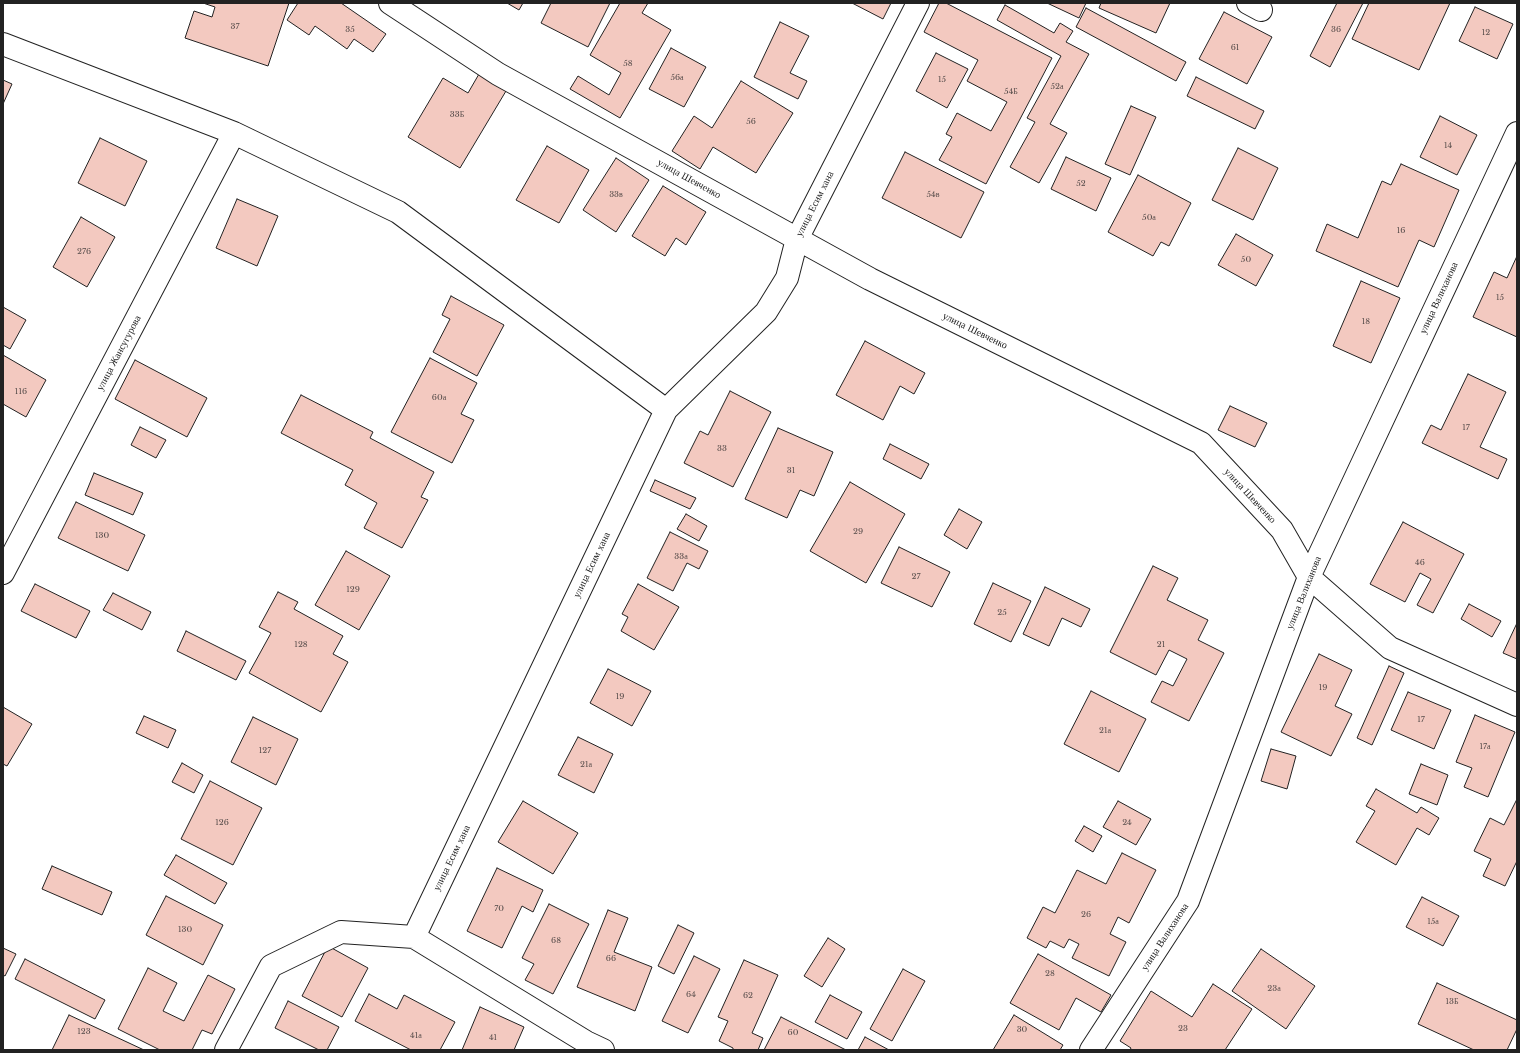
<!DOCTYPE html>
<meta charset="utf-8">
<style>
body{margin:0}
#map{position:relative;width:1520px;height:1053px;overflow:hidden;background:#fff;font-family:"Libre Baskerville",serif}
canvas{display:block}
.frame{position:absolute;inset:0;border:4px solid #222;pointer-events:none}
</style>
<div id="map">
<canvas width="1520" height="1053"></canvas>
<div class="frame"></div>
</div>
<script>
const g = document.querySelector('canvas').getContext('2d');
g.lineJoin = 'round';
function fillPath(path, color) { g.fillStyle = color; g.fill(path, 'evenodd'); }
const toPath = rows => new Path2D(rows.map(r => 'M' + r).join(''));
function stroke(path, color, width, dash) { g.strokeStyle = color; g.lineWidth = width; g.lineCap = dash ? 'butt' : 'round'; g.setLineDash(dash || []); g.stroke(path); }
function drawText(font, color, halo, rows, align = 'center') {
  g.font = font + ' "Libre Baskerville",serif'; g.lineWidth = 3; g.setLineDash([]); g.textBaseline = 'middle'; g.strokeStyle = halo; g.fillStyle = color; for (const [text, x, y, turn = 0] of rows) {
    g.save(); g.translate(x, y); g.rotate((+turn || 0) * Math.PI / 180); g.textAlign = isNaN(turn) ? turn : align; if (halo) g.strokeText(text, 0, 0); g.fillText(text, 0, 0); g.restore();
  }
}
const building = toPath([
 [203,3,289,3,268,66,185,38,194,11,212,17,215,7,203,3],
 [298,3,341,3,386,34,373,52,354,39,347,49,315,26,309,35,287,20,298,3],
 [507,3,523,3,519,10,507,3],
 [551,3,610,3,588,47,541,23,551,3],
 [620,3,648,3,642,13,671,30,620,118,570,89,578,76,609,95,621,73,590,55,620,3],
 [852,3,891,3,883,19,852,3],
 [939,3,946,3,1052,58,986,184,939,160,952,137,946,134,957,113,991,131,1007,102,967,81,978,60,924,32,939,3],
 [1047,3,1086,3,1079,18,1047,3],
 [1101,3,1170,3,1156,33,1099,8,1101,3],
 [1337,3,1363,3,1330,67,1310,56,1337,3],
 [1369,3,1450,3,1419,70,1352,39,1369,3],
 [1005,5,1054,33,1060,23,1073,31,1066,42,1089,54,1050,124,1067,133,1039,183,1010,167,1035,122,1027,118,1061,56,997,20,1005,5],
 [1475,7,1513,24,1497,59,1459,41,1475,7],
 [1086,8,1186,62,1176,81,1076,27,1086,8],
 [1224,12,1272,37,1247,84,1199,59,1224,12],
 [780,22,809,36,790,73,807,81,798,99,754,77,780,22],
 [671,48,706,67,684,107,649,89,671,48],
 [936,53,968,69,947,108,916,91,936,53],
 [479,74,506,91,460,168,408,137,443,78,468,93,479,74],
 [1196,77,1264,111,1255,129,1187,96,1196,77],
 [3,80,12,84,3,104,3,80],
 [741,81,793,113,756,173,713,147,700,169,672,151,694,116,712,128,741,81],
 [1131,106,1156,117,1130,175,1105,164,1131,106],
 [1440,116,1477,135,1457,175,1420,157,1440,116],
 [100,138,147,161,125,206,78,183,100,138],
 [547,146,589,170,559,223,516,200,547,146],
 [1238,148,1278,168,1253,220,1212,200,1238,148],
 [905,152,984,192,961,238,882,198,905,152],
 [1066,157,1111,178,1096,211,1051,189,1066,157],
 [616,158,649,180,616,232,583,210,616,158],
 [1401,164,1459,190,1434,247,1419,240,1398,287,1316,251,1327,224,1358,238,1382,181,1391,185,1401,164],
 [1138,175,1191,203,1169,246,1161,242,1153,256,1108,232,1138,175],
 [663,186,706,212,686,245,676,238,665,256,632,236,663,186],
 [237,199,278,216,257,266,216,248,237,199],
 [81,217,115,237,87,287,53,267,81,217],
 [1236,234,1273,255,1256,286,1218,265,1236,234],
 [1517,256,1517,337,1473,317,1494,272,1507,278,1517,256],
 [1361,281,1400,298,1371,363,1333,346,1361,281],
 [451,296,504,325,477,376,433,352,450,319,442,315,451,296],
 [3,307,26,320,10,349,3,345,3,307],
 [865,341,925,373,914,394,900,386,883,420,836,395,865,341],
 [3,355,46,380,26,417,3,404,3,355],
 [430,358,477,383,461,414,474,420,452,463,391,432,430,358],
 [135,360,207,398,187,437,115,399,135,360],
 [1468,374,1506,392,1480,447,1507,459,1498,479,1422,443,1431,425,1441,430,1468,374],
 [730,391,771,412,733,487,684,463,700,431,708,435,730,391],
 [301,395,373,432,370,438,434,472,421,497,428,500,402,548,364,528,377,503,345,485,353,470,281,433,301,395],
 [1230,406,1267,423,1255,447,1218,430,1230,406],
 [140,427,166,440,156,458,131,445,140,427],
 [778,428,833,452,814,496,800,490,787,518,745,499,778,428],
 [890,444,929,464,921,479,883,459,890,444],
 [94,473,143,493,133,515,85,495,94,473],
 [655,480,696,498,690,509,650,491,655,480],
 [850,482,905,514,866,583,810,551,850,482],
 [76,502,145,535,128,571,58,538,76,502],
 [959,509,982,522,967,549,944,535,959,509],
 [686,514,707,526,699,541,677,529,686,514],
 [1403,522,1464,554,1433,613,1417,605,1431,579,1420,573,1405,602,1370,584,1403,522],
 [670,532,708,551,699,569,687,563,673,591,647,578,670,532],
 [899,547,950,572,932,607,881,583,899,547],
 [346,551,390,576,359,630,315,605,346,551],
 [1153,566,1178,578,1167,600,1208,620,1198,640,1224,653,1189,721,1151,702,1162,681,1173,686,1187,659,1169,650,1156,675,1110,652,1153,566],
 [993,583,1031,601,1011,642,974,624,993,583],
 [35,584,90,611,76,638,21,611,35,584],
 [638,584,679,607,654,650,621,631,628,617,622,614,638,584],
 [1045,587,1090,609,1081,627,1062,618,1049,646,1023,634,1045,587],
 [278,592,298,602,294,609,343,636,333,654,348,662,321,712,249,673,271,633,259,627,278,592],
 [113,593,151,612,142,630,103,610,113,593],
 [1469,604,1501,621,1492,637,1461,619,1469,604],
 [1517,623,1517,659,1503,653,1517,623],
 [186,631,246,661,236,680,177,651,186,631],
 [1319,654,1352,670,1335,706,1352,714,1331,756,1281,732,1319,654],
 [1389,666,1404,673,1372,745,1357,738,1389,666],
 [608,669,651,691,632,726,590,703,608,669],
 [1091,691,1146,719,1119,772,1064,744,1091,691],
 [1408,692,1451,710,1434,749,1391,730,1408,692],
 [3,707,32,724,7,766,3,764,3,707],
 [1475,715,1515,732,1488,797,1464,787,1472,768,1456,762,1475,715],
 [144,716,176,730,168,748,136,733,144,716],
 [253,717,298,739,276,785,231,762,253,717],
 [578,737,613,754,594,793,558,775,578,737],
 [1271,749,1296,756,1287,789,1261,781,1271,749],
 [182,763,203,775,194,793,172,782,182,763],
 [1421,764,1448,775,1437,805,1409,794,1421,764],
 [210,781,262,808,233,865,181,839,210,781],
 [1376,789,1417,813,1421,807,1439,818,1429,835,1417,828,1396,865,1356,842,1375,811,1366,806,1376,789],
 [1517,799,1517,861,1505,886,1483,876,1491,859,1474,851,1490,818,1504,825,1517,799],
 [523,801,578,833,553,874,498,842,523,801],
 [1118,801,1151,819,1136,845,1103,827,1118,801],
 [1084,826,1102,836,1093,852,1075,841,1084,826],
 [1122,853,1156,870,1129,923,1118,917,1110,934,1126,942,1109,976,1072,958,1079,944,1069,939,1064,948,1050,941,1046,948,1027,938,1043,907,1055,913,1077,870,1106,884,1122,853],
 [176,855,227,883,215,904,164,875,176,855],
 [52,866,112,892,102,915,42,889,52,866],
 [497,868,543,890,533,912,522,906,502,948,467,931,497,868],
 [166,896,223,925,203,965,146,935,166,896],
 [1422,897,1459,916,1443,946,1406,927,1422,897],
 [549,904,589,924,553,994,525,980,534,964,522,958,549,904],
 [608,910,628,918,614,952,652,967,635,1011,577,987,608,910],
 [678,925,694,933,674,974,658,966,678,925],
 [828,938,845,949,822,987,804,976,828,938],
 [328,946,368,968,342,1017,302,996,328,946],
 [3,948,16,954,5,976,3,975,3,948],
 [1261,949,1315,986,1286,1029,1232,991,1261,949],
 [1038,954,1111,995,1101,1012,1076,998,1059,1030,1010,1003,1038,954],
 [694,956,720,969,688,1033,662,1021,694,956],
 [25,959,105,1000,95,1019,15,979,25,959],
 [744,960,778,975,752,1033,763,1038,758,1050,733,1050,733,1048,719,1041,728,1021,718,1017,744,960],
 [148,968,177,983,163,1011,184,1021,208,975,235,989,212,1034,202,1030,192,1050,160,1050,118,1029,148,968],
 [903,969,925,981,892,1041,870,1029,903,969],
 [1437,983,1517,1020,1517,1029,1507,1050,1474,1050,1418,1024,1437,983],
 [1213,984,1252,1009,1225,1050,1130,1050,1131,1048,1120,1041,1151,991,1192,1017,1213,984],
 [369,994,397,1009,404,995,455,1022,440,1050,411,1050,355,1021,369,994],
 [830,995,862,1012,847,1039,815,1022,830,995],
 [288,1001,339,1027,327,1050,319,1050,275,1028,288,1001],
 [480,1007,524,1027,514,1050,462,1050,480,1007],
 [69,1015,144,1050,52,1050,69,1015],
 [1014,1015,1063,1045,1060,1050,993,1050,1014,1015],
 [781,1017,846,1050,764,1050,781,1017],
 [865,1037,889,1050,858,1050,865,1037]
]);
const street = toPath([
 [390,3,498,74,870,279,1201,443,1282,530,1309,577,1390,648,1517,705],
 [1248,3,1261,10],
 [3,44,234,133,398,212,666,410],
 [3,573,234,133],
 [414,937,586,1042,603,1050],
 [226,1050,271,966,341,932,414,937,666,410,766,312,787,278,797,239,918,3],
 [1091,1050,1188,901,1309,577,1517,133]
]);
const numberNames = [
 ["37",235,27],
 ["35",350,30],
 ["36",1336,30],
 ["12",1486,33],
 ["61",1235,48],
 ["58",628,64],
 ["56а",677,78],
 ["15",942,80],
 ["52а",1057,87],
 ["54Б",1011,92],
 ["33Б",457,115],
 ["56",751,122],
 ["14",1448,146],
 ["52",1081,184],
 ["33в",616,195],
 ["54в",933,195],
 ["50а",1149,218],
 ["16",1401,231],
 ["276",84,252],
 ["50",1246,260],
 ["15",1500,298],
 ["18",1366,322],
 ["116",21,392],
 ["60а",439,398],
 ["17",1466,428],
 ["33",722,449],
 ["31",791,471],
 ["29",858,532],
 ["130",102,536],
 ["33а",681,557],
 ["46",1420,563],
 ["27",916,577],
 ["129",353,590],
 ["25",1002,613],
 ["128",301,645],
 ["21",1161,645],
 ["19",1323,688],
 ["19",620,697],
 ["17",1421,720],
 ["21а",1105,731],
 ["17а",1485,747],
 ["127",265,751],
 ["21а",586,765],
 ["126",222,823],
 ["24",1127,823],
 ["70",499,909],
 ["26",1086,915],
 ["15а",1433,922],
 ["130",185,930],
 ["68",556,941],
 ["66",611,959],
 ["28",1050,974],
 ["23а",1274,989],
 ["64",691,995],
 ["62",748,996],
 ["13Б",1452,1002],
 ["23",1183,1029],
 ["30",1022,1030],
 ["123",84,1032],
 ["60",793,1033],
 ["41а",416,1036],
 ["41",493,1038]
];
const streetNames = [
 ["улица Шевченко",689,179,29],
 ["улица Есим хана",815,204,-63],
 ["улица Валиханова",1439,298,-65],
 ["улица Шевченко",975,331,26],
 ["улица Жансугурова",119,353,-62],
 ["улица Шевченко",1250,496,47],
 ["улица Есим хана",592,565,-64],
 ["улица Валиханова",1304,593,-68],
 ["улица Есим хана",452,858,-64],
 ["улица Валиханова",1165,937,-57]
];
fillPath(building, '#f3c9c0');
stroke(building, '#222', 1);
stroke(street, '#222', 24);
stroke(street, '#fff', 22);
drawText('8px', '#564c4a', null, numberNames);
drawText('10px', '#222', '#fff', streetNames);
</script>
